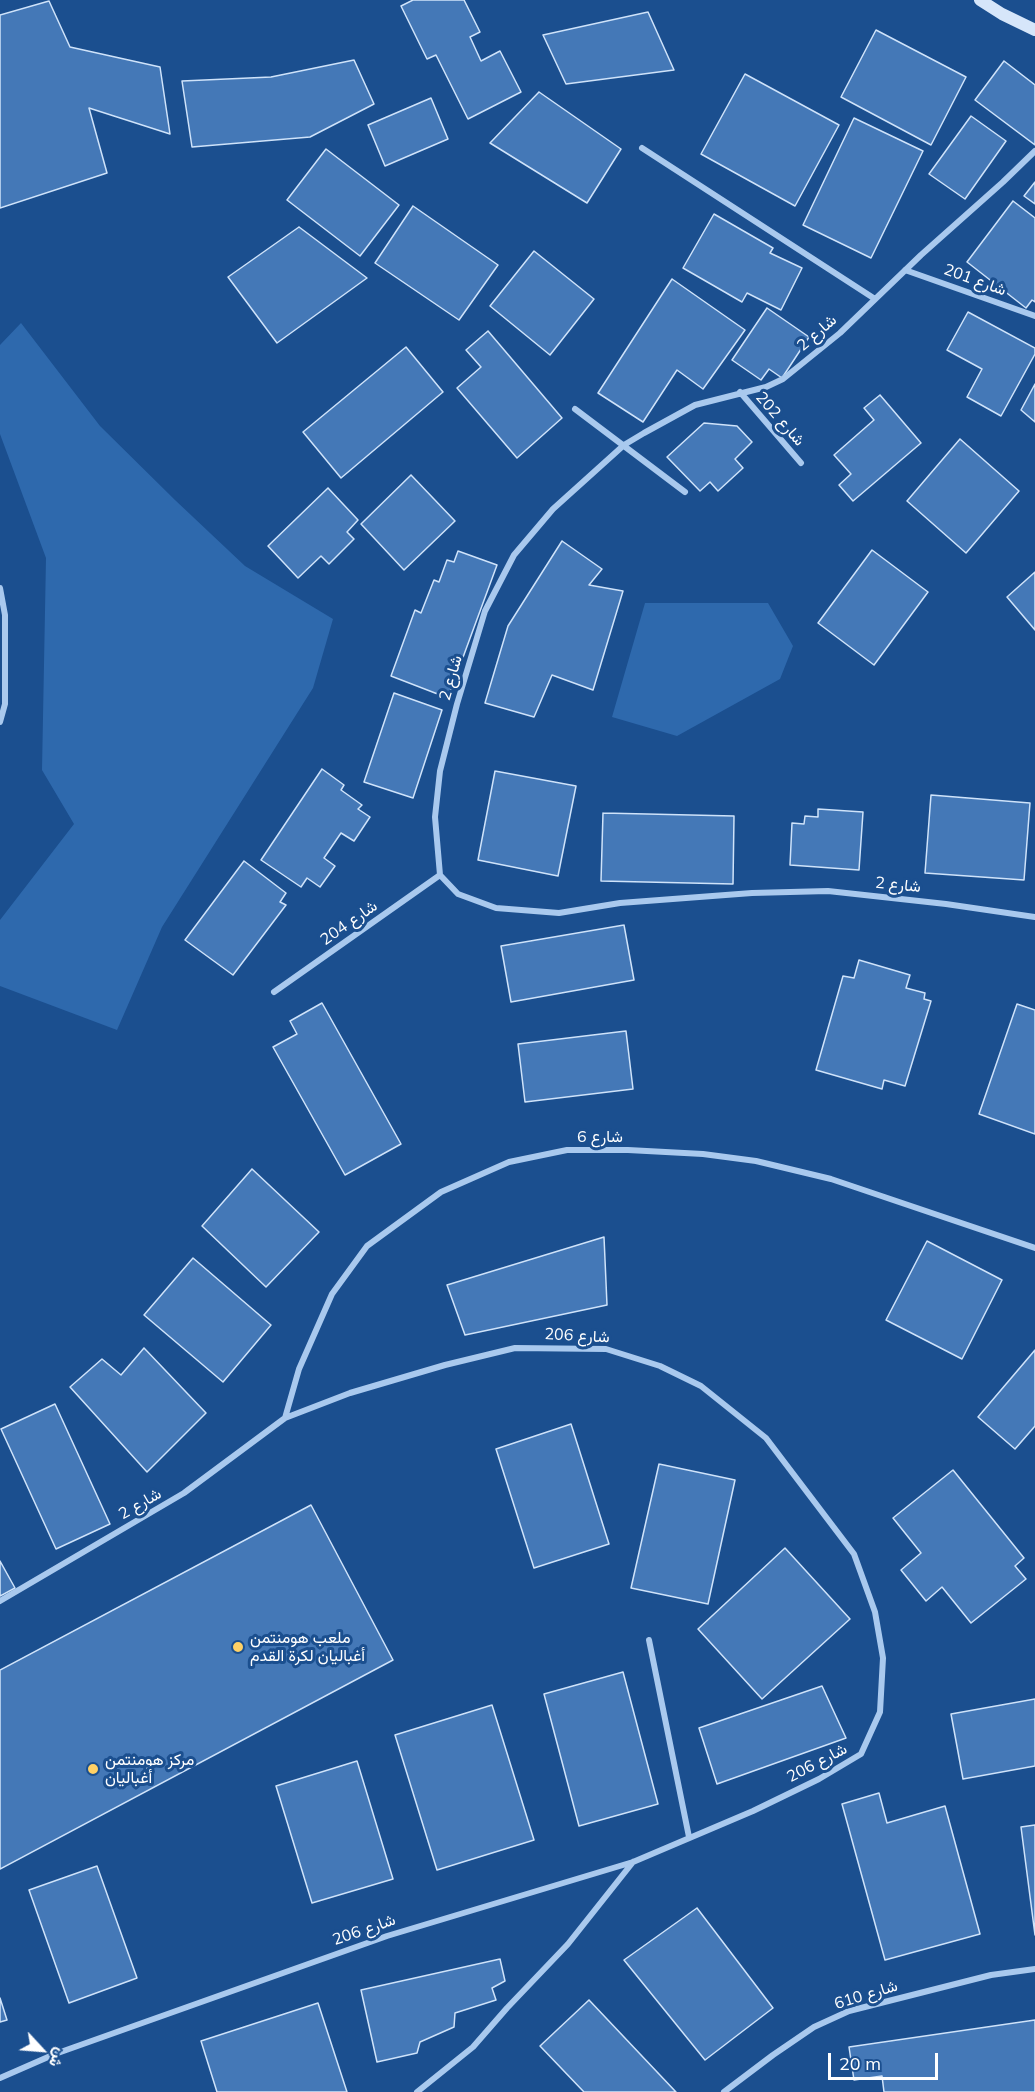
<!DOCTYPE html>
<meta charset="utf-8">
<style>
body{margin:0}
#map{position:relative;width:1035px;height:2092px;overflow:hidden;background:#1b4f8f;font-family:Mulish,Vazirmatn,sans-serif}
canvas{display:block}
.north{position:absolute;left:12px;top:2020px;width:60px;height:60px;-webkit-text-stroke:4px #1b4f8f;paint-order:stroke;rotate:116deg;font-size:16px;font-weight:700;line-height:24px;text-align:center;color:#fff}
.north::after{content:'';display:block;margin:auto;width:21px;height:27px;background:#fff;clip-path:polygon(50% 0,100% 100%,50% 72%,0 100%)}
.scale{position:absolute;left:828px;top:2053px;width:110px;height:27px;box-sizing:border-box;border:3px solid #fff;border-top:0;padding-left:8px;font-size:18px;line-height:21px;white-space:nowrap;color:#fff;-webkit-text-stroke:4px #1b4f8f;paint-order:stroke}
</style>
<div id="map">
<canvas width="1035" height="2092"></canvas>
<div class="north">ش</div>
<div class="scale">20 m</div>
</div>
<script>
const g = document.querySelector('canvas').getContext('2d');
g.lineJoin = 'round';
function fillPath(path, color) { g.fillStyle = color; g.fill(path, 'evenodd'); }
const toPath = rows => new Path2D(rows.map(r => 'M' + r).join(''));
function stroke(path, color, width, dash) { g.strokeStyle = color; g.lineWidth = width; g.lineCap = dash ? 'butt' : 'round'; g.setLineDash(dash || []); g.stroke(path); }
function drawText(font, color, halo, rows, align = 'center') {
  g.font = font + ' Mulish,Vazirmatn,sans-serif'; g.lineWidth = 6; g.setLineDash([]); g.textBaseline = 'middle'; g.strokeStyle = halo; g.fillStyle = color; for (const [text, x, y, turn = 0] of rows) {
    g.save(); g.translate(x, y); g.rotate((+turn || 0) * Math.PI / 180); g.textAlign = isNaN(turn) ? turn : align; if (halo) g.strokeText(text, 0, 0); g.fillText(text, 0, 0); g.restore();
  }
}
const green = toPath([
 [21,323,100,426,175,500,245,566,333,619,313,688,162,927,117,1030,0,986,0,920,74,824,42,770,46,558,0,434,0,345],
 [645,603,768,603,793,646,780,679,677,736,612,717]
]);
const building = toPath([
 [413,0,464,0,480,32,470,37,481,61,500,51,521,92,468,119,436,55,427,59,401,6,413,0],
 [49,1,70,47,160,67,170,134,89,108,107,173,0,208,0,15,49,1],
 [648,12,674,70,566,84,543,35,648,12],
 [876,30,966,77,931,145,841,97,876,30],
 [354,60,374,104,310,137,192,147,182,81,271,77,354,60],
 [1004,61,1035,85,1035,145,975,100,1004,61],
 [745,74,839,125,795,206,701,154,745,74],
 [539,92,621,149,587,203,490,143,539,92],
 [431,98,448,139,385,166,368,125,431,98],
 [971,116,1006,141,965,199,929,174,971,116],
 [854,118,923,151,871,258,803,225,854,118],
 [326,149,399,205,360,256,287,200,326,149],
 [1035,182,1035,204,1024,196,1035,182],
 [1013,201,1035,218,1035,302,1032,300,1026,308,967,262,1013,201],
 [413,206,498,265,459,320,375,263,413,206],
 [714,214,773,248,770,253,802,268,781,310,747,293,742,302,683,268,714,214],
 [299,227,367,278,277,343,228,277,299,227],
 [534,251,594,299,550,355,490,306,534,251],
 [672,279,745,330,703,389,677,370,643,422,598,393,672,279],
 [767,308,809,337,782,378,769,369,761,380,732,360,767,308],
 [968,312,1035,348,1035,354,1001,416,967,397,982,369,947,350,968,312],
 [488,331,562,418,517,458,457,388,481,367,466,350,488,331],
 [406,347,443,392,341,478,303,432,406,347],
 [1035,384,1035,422,1021,410,1035,384],
 [880,395,921,443,853,501,839,485,851,474,834,455,874,420,864,408,880,395],
 [704,423,737,426,752,442,735,459,743,468,718,491,710,482,700,491,667,457,704,423],
 [960,439,1019,491,966,553,907,501,960,439],
 [411,475,455,521,404,570,361,524,411,475],
 [328,488,358,520,347,532,354,539,329,564,321,556,298,578,268,546,328,488],
 [562,541,602,569,589,585,623,591,593,690,552,675,534,717,485,703,508,626,562,541],
 [872,550,928,592,874,665,818,623,872,550],
 [458,551,497,565,448,698,391,676,415,610,421,613,434,580,439,582,447,560,454,562,458,551],
 [1035,572,1035,630,1007,597,1035,572],
 [394,693,442,710,413,798,364,782,394,693],
 [322,769,344,785,341,790,362,805,358,809,370,817,354,841,341,833,324,858,335,866,320,887,307,878,301,887,261,860,322,769],
 [495,771,576,786,558,876,478,860,495,771],
 [931,795,1030,803,1024,880,925,873,931,795],
 [818,809,863,812,859,870,790,865,792,823,804,824,805,816,818,817,818,809],
 [603,813,734,816,733,884,601,881,603,813],
 [244,861,286,893,280,902,286,905,233,975,185,940,244,861],
 [624,925,634,980,511,1002,501,946,624,925],
 [859,960,910,975,906,988,925,993,924,999,931,1001,905,1086,884,1080,882,1089,816,1070,843,976,854,978,859,960],
 [322,1003,401,1144,345,1175,273,1047,297,1034,290,1021,322,1003],
 [1017,1004,1035,1010,1035,1134,979,1114,1017,1004],
 [626,1031,633,1089,525,1102,518,1044,626,1031],
 [252,1169,319,1232,266,1287,202,1226,252,1169],
 [604,1237,607,1305,465,1335,447,1285,604,1237],
 [927,1241,1002,1280,962,1359,886,1320,927,1241],
 [193,1258,271,1325,223,1382,144,1315,193,1258],
 [144,1348,206,1413,147,1472,70,1387,102,1359,121,1375,144,1348],
 [1035,1350,1035,1426,1015,1449,978,1417,1035,1350],
 [55,1404,110,1524,56,1549,1,1429,55,1404],
 [571,1424,609,1544,534,1568,496,1449,571,1424],
 [659,1464,735,1480,708,1604,631,1588,659,1464],
 [953,1470,1024,1558,1015,1566,1026,1579,971,1623,942,1587,926,1601,901,1570,921,1553,893,1518,953,1470],
 [311,1505,393,1660,0,1869,0,1670,311,1505],
 [785,1548,850,1619,762,1699,698,1629,785,1548],
 [0,1561,15,1588,0,1596,0,1561],
 [623,1672,658,1804,579,1826,544,1694,623,1672],
 [822,1686,846,1738,717,1784,699,1728,822,1686],
 [1035,1699,1035,1766,963,1779,951,1714,1035,1699],
 [492,1705,534,1840,437,1870,395,1735,492,1705],
 [357,1761,393,1879,312,1903,276,1786,357,1761],
 [879,1793,887,1823,945,1806,980,1934,885,1960,842,1804,879,1793],
 [1035,1825,1035,1935,1021,1827,1035,1825],
 [97,1866,137,1978,69,2003,29,1890,97,1866],
 [697,1908,773,2008,705,2060,624,1960,697,1908],
 [500,1959,505,1981,492,1988,496,2000,455,2013,454,2027,420,2042,417,2053,377,2062,361,1990,500,1959],
 [0,1998,7,2020,0,2022,0,1998],
 [589,2000,676,2092,584,2092,540,2046,589,2000],
 [318,2003,347,2092,217,2092,201,2041,318,2003],
 [1035,2020,1035,2092,884,2092,882,2076,854,2080,849,2047,1035,2020]
]);
const street = toPath([
 [642,148,875,299],
 [1035,151,1003,182,921,255,840,333,783,379,766,387,695,405,644,433,624,445,553,509,514,555,485,611,457,704,440,771,435,817,440,875,458,894,496,908,559,913,620,903,752,893,828,891,946,904,1035,917],
 [905,270,1035,316],
 [740,392,801,463],
 [575,409,685,492],
 [0,588,5,615,5,704,0,722],
 [274,992,440,875],
 [285,1418,299,1369,332,1294,367,1246,441,1192,509,1162,567,1150,628,1150,703,1154,756,1161,831,1179,1035,1248],
 [0,1601,184,1493,285,1418,350,1393,445,1365,515,1348,606,1349,660,1366,701,1386,766,1438,854,1554,875,1612,883,1658,880,1712,861,1754,819,1779,753,1811,633,1862,387,1936,55,2054,0,2078],
 [649,1640,689,1837],
 [417,2092,473,2047,507,2008,568,1944,633,1862],
 [724,2092,773,2055,814,2027,849,2011,991,1975,1035,1969]
]);
const secondary = toPath([
 [980,0,1002,14,1035,30]
]);
const markers = [
 [238,1647,6,"#ffd166"],
 [93,1769,6,"#ffd166"]
];
const streetNames = [
 ["شارع 201",975,280,20],
 ["شارع 2",817,333,-41],
 ["شارع 202",780,419,49],
 ["شارع 2",451,678,-74],
 ["شارع 2",898,885,6],
 ["شارع 204",349,923,-35],
 ["شارع 6",600,1137],
 ["شارع 206",577,1336,3],
 ["شارع 2",140,1504,-30],
 ["شارع 206",817,1763,-28],
 ["شارع 206",364,1930,-19],
 ["شارع 610",866,1995,-17]
];
const poiNames = [
 ["ملعب هومنتمن",250,1638],
 ["أغباليان لكرة القدم",250,1656],
 ["مركز هومنتمن",105,1760],
 ["أغباليان",105,1778]
];
fillPath(green, '#2e69ad');
fillPath(building, '#4478b7');
stroke(building, '#cfe3fa', 1.5);
stroke(street, '#a9c9ee', 6);
stroke(secondary, '#d6e6fa', 12);
for (const [x, y, r, color] of markers) { const dot = new Path2D(); dot.arc(x, y, r, 0, 2 * Math.PI); g.fillStyle = color; g.fill(dot); stroke(dot, '#1b4f8f', 2); }
drawText('16px', '#fff', '#1b4f8f', streetNames);
drawText('16px', '#fff', '#1b4f8f', poiNames, 'left');
</script>
